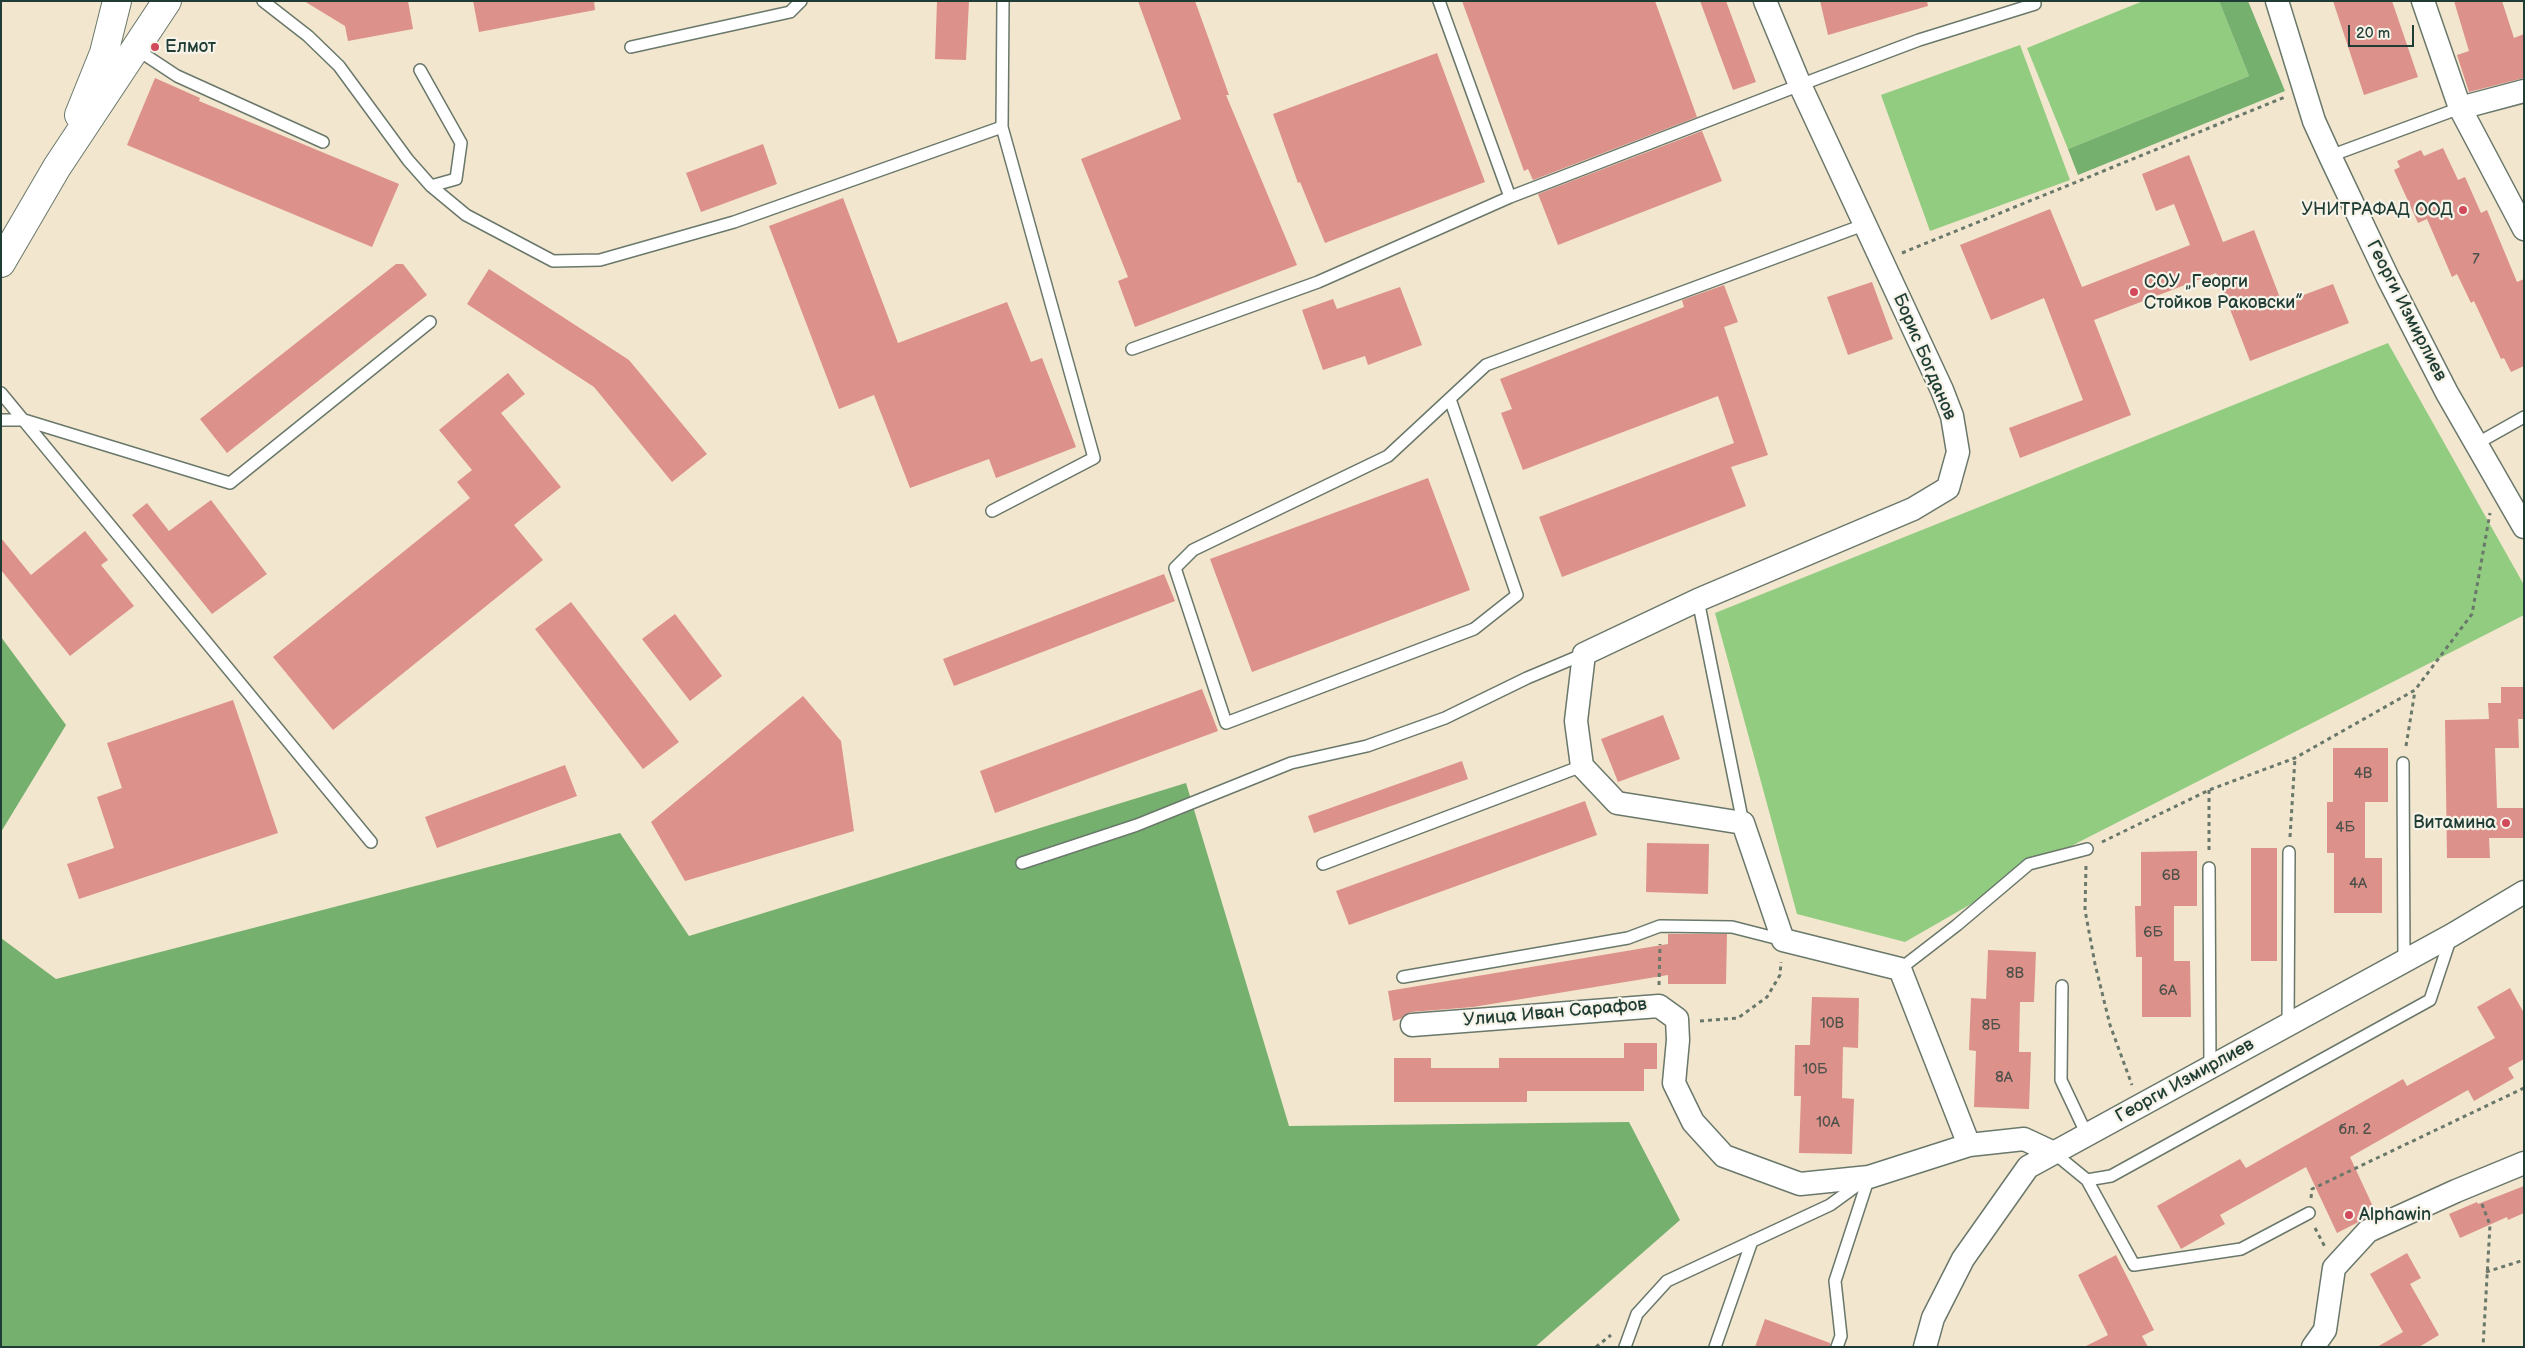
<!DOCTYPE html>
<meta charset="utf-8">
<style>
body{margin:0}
#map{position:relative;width:2525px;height:1348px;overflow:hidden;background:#f2e6ce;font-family:"Balsamiq Sans",sans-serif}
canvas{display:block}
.frame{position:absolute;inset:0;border:2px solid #1f3d34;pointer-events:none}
.scale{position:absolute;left:2348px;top:25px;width:66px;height:22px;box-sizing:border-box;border:2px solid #1f3d34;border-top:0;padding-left:6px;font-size:15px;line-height:18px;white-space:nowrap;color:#1f3d34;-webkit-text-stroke:4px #f7f3e8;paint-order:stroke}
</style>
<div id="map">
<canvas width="2525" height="1348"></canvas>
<div class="frame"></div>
<div class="scale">20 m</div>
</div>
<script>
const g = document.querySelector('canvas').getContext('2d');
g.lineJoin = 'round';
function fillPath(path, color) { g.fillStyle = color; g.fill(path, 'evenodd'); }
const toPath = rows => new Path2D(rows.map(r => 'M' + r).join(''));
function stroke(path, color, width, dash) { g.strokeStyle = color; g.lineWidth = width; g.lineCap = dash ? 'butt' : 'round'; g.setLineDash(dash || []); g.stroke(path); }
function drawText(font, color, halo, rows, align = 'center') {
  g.font = font + ' "Balsamiq Sans",sans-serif'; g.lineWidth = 4.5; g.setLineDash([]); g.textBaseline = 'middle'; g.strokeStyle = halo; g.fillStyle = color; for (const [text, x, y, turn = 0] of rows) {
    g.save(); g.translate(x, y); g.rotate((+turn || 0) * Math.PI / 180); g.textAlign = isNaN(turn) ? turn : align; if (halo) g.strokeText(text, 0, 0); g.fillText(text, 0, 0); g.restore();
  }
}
const green = toPath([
 [2143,1,2219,1,2249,76,2068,149,2027,48],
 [2020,45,2070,180,1930,231,1881,95],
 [2388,343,2524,585,2524,615,2077,843,1905,942,1797,914,1715,613]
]);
const forest = toPath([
 [2219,1,2248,1,2285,91,2078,175,2068,149,2249,76],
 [1,637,66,725,1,832],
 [1186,783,1289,1126,1629,1122,1680,1220,1535,1347,1,1347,1,938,56,979,620,833,689,936]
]);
const building = toPath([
 [304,1,408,1,413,29,348,41,345,26],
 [473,1,594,1,595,10,479,32],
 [937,1,969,1,966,60,935,59],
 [1138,1,1195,1,1229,95,1226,95,1297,265,1135,327,1118,281,1128,277,1081,159,1181,119],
 [1462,1,1655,1,1697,117,1533,180,1528,169,1524,171],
 [1700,1,1726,1,1756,82,1733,90],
 [1820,1,1927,1,1928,6,1828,35],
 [2333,1,2392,1,2418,77,2364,95],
 [2454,1,2502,1,2514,38,2524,34,2524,78,2469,92,2457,55,2469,51],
 [1437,53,1485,182,1325,243,1300,182,1298,183,1273,114],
 [155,78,200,98,199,101,399,184,372,247,127,145],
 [1702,131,1722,181,1558,245,1538,194],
 [763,144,777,184,701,212,686,173],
 [2443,148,2458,180,2465,177,2481,213,2487,210,2517,282,2524,279,2524,366,2511,372,2504,358,2501,359,2474,301,2471,303,2457,274,2452,277,2427,219,2418,223,2394,170,2400,167,2397,161,2421,150,2424,156],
 [2189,155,2223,242,2254,230,2282,303,2333,284,2349,323,2250,361,2216,273,2094,320,2131,415,2020,458,2009,428,2083,400,2044,298,1991,320,1960,245,2050,209,2082,287,2190,245,2174,204,2156,211,2142,174],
 [843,198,898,343,1007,302,1031,362,1042,358,1076,447,996,478,989,459,910,488,874,395,839,409,769,226],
 [396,264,403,264,427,295,227,453,200,419],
 [489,269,629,360,707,454,672,482,594,387,467,304],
 [1872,282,1893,339,1848,355,1827,297],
 [1724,285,1738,322,1724,327,1768,455,1731,467,1746,506,1562,577,1539,517,1734,443,1718,396,1523,470,1501,413,1512,409,1500,379,1684,307,1682,300],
 [1400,287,1422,345,1368,365,1365,356,1323,370,1302,310,1333,299,1337,309],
 [508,373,525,394,501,413,561,487,514,525,543,560,333,730,273,657,470,498,457,482,472,470,439,430],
 [1428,478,1470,590,1252,672,1210,559],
 [211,500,267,574,212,614,132,515,147,503,169,531],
 [85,531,108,560,101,565,134,606,70,656,1,570,1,538,31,575],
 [1164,574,1175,601,954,686,943,659],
 [571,602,679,742,643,769,535,629],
 [675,614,722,676,690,701,642,639],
 [2501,687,2524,687,2524,719,2518,719,2519,748,2495,748,2497,808,2524,808,2524,838,2489,838,2490,858,2447,858,2445,720,2489,719,2488,703,2501,703],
 [1202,689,1218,731,995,813,980,771],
 [803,696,841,741,854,831,685,881,651,822],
 [233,700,278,833,79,899,67,864,114,848,97,797,122,788,107,743],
 [1663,715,1680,759,1618,782,1601,739],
 [2333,748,2388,748,2388,802,2365,802,2365,858,2382,858,2382,913,2334,913,2334,853,2327,853,2327,802,2333,802],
 [1462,761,1468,779,1314,833,1308,816],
 [565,765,577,796,437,848,425,817],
 [1585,801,1597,835,1349,925,1336,891],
 [1647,843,1709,844,1708,894,1646,892],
 [2251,848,2277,848,2277,961,2251,961],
 [2197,851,2197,906,2174,906,2174,961,2190,961,2191,1017,2142,1017,2142,957,2136,957,2135,906,2141,906,2141,852],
 [1668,934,1727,934,1726,984,1668,984,1668,975,1473,1007,1411,1012,1400,1019,1393,1021,1388,991,1668,944],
 [1988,950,2036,952,2034,1002,2020,1002,2019,1052,2031,1052,2029,1109,1974,1107,1976,1051,1969,1050,1971,998,1986,999],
 [2510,988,2524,1013,2524,1059,2508,1068,2514,1078,2474,1101,2468,1090,2350,1157,2376,1213,2337,1233,2306,1167,2220,1215,2225,1224,2181,1249,2157,1206,2240,1159,2246,1168,2403,1079,2407,1086,2495,1038,2477,1007],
 [1812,997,1859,998,1858,1048,1843,1047,1842,1098,1854,1099,1852,1154,1799,1153,1801,1096,1794,1096,1795,1045,1810,1045],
 [1624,1043,1657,1043,1657,1069,1644,1069,1644,1091,1527,1091,1527,1102,1394,1102,1394,1058,1431,1058,1431,1068,1499,1068,1499,1058,1624,1058],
 [2524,1186,2524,1213,2508,1220,2507,1217,2460,1238,2449,1214,2477,1202,2478,1204],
 [2407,1253,2421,1278,2410,1284,2439,1335,2419,1347,2377,1347,2403,1332,2370,1274],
 [2116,1255,2154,1330,2142,1336,2148,1347,2084,1347,2108,1335,2078,1275],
 [1765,1319,1830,1343,1830,1347,1755,1347]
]);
const path = toPath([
 [1902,253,2285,97],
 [2406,746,2415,691],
 [2209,790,2209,852],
 [2290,837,2295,758],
 [2102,842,2209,790,2295,758,2415,690,2472,614,2490,513],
 [2086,866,2085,910,2095,964,2110,1025,2132,1085],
 [1659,985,1660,944],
 [1700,1021,1738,1018,1767,997,1780,975,1781,962],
 [2311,1198,2312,1189,2524,1088],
 [2482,1204,2490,1225,2483,1347],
 [2315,1228,2325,1247],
 [2486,1272,2524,1260],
 [1596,1347,1611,1335]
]);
const service = toPath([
 [263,1,308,36,339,66,408,160,431,186,456,179,461,143,420,70],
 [1439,1,1510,197],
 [631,47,790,12,801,1],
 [136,49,177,76,323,142],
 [2330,156,2460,108],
 [431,186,466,215,553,261,600,260,734,222,1002,127],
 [1132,349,1318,282,1510,197,1800,85,1919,40,2035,4],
 [1,393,371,842],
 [1450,399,1517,595,1474,629,1226,723,1175,568,1193,550,1388,456,1486,365,1866,224],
 [1,420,24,420,230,483,430,322],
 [2476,444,2524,417],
 [992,511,1094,458,1002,127,1003,1],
 [1698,600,1743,823],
 [2403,763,2404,961],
 [1022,863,1137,825,1291,763,1367,746,1445,718,1527,678,1584,654],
 [1323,864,1582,766],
 [2209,868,2210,1067],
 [1900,969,1957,925,2029,864,2087,849],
 [1403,977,1628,938,1660,926,1732,927,1783,940],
 [2062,986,2061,1080,2087,1135],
 [2288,1025,2289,852],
 [2054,1153,2087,1180,2134,1265,2241,1249,2309,1213],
 [2087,1180,2111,1176,2430,1000,2451,937],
 [1625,1347,1637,1314,1667,1281,1830,1205,1863,1181],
 [1715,1347,1752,1241],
 [1837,1347,1841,1336,1835,1281,1869,1177]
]);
const minor = toPath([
 [1765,1,1800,85,1942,390,1952,416,1958,452,1948,488,1913,509,1698,600,1584,654,1576,721,1582,766,1617,803,1743,823,1783,940,1900,969,1969,1145],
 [2277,1,2314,121,2330,156,2388,278,2447,393,2524,527],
 [2423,1,2460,108,2524,229],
 [2460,108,2524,91],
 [1412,1025,1659,1006,1677,1019,1678,1040,1674,1083,1693,1122,1724,1156,1800,1184,1869,1177,1969,1145,2024,1139,2054,1153],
 [1925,1347,1933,1318,1963,1259,2028,1167,2452,935,2524,892],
 [2313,1347,2325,1330,2334,1268,2368,1231,2456,1191,2524,1163]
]);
const secondary = toPath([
 [79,115,104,53,117,1],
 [1,263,57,167,167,1]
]);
const markers = [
 [155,47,5,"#d1495b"],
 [2463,210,5,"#d1495b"],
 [2134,292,5,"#d1495b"],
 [2506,823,5,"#d1495b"],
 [2349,1215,5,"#d1495b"]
];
const numberNames = [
 ["7",2476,260],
 ["4В",2363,774],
 ["4Б",2345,828],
 ["6В",2171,876],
 ["4А",2358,884],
 ["6Б",2153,933],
 ["8В",2015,974],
 ["6А",2168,991],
 ["10В",1832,1024],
 ["8Б",1991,1026],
 ["10Б",1815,1070],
 ["8А",2004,1078],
 ["10А",1828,1123],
 ["бл. 2",2355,1130]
];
const poiNames = [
 ["Елмот",165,47],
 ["УНИТРАФАД ООД",2453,210,"right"],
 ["СОУ „Георги",2144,282],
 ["Стойков Раковски”",2144,303],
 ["Витамина",2496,823,"right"],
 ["Alphawin",2359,1215]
];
const streetNames = [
 ["Георги Измирлиев",2406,311,63],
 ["Борис Богданов",1924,357,67],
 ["Улица Иван Сарафов",1555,1013,-5],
 ["Георги Измирлиев",2185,1081,-29]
];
fillPath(green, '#92cc80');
fillPath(forest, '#75b06e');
fillPath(building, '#dd918b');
stroke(service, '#69786a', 14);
stroke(minor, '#69786a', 25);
stroke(secondary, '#69786a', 30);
stroke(path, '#69786a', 3, [4, 4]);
stroke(service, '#fff', 11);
stroke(minor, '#fff', 22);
stroke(secondary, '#fff', 28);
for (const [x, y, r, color] of markers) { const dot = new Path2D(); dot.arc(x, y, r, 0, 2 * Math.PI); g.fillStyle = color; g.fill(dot); stroke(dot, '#f7f3e8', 2); }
drawText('15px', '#4e524a', null, numberNames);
drawText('18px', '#1f3d34', '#f7f3e8', poiNames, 'left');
drawText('18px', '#1f3d34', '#f7f3e8', streetNames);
</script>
